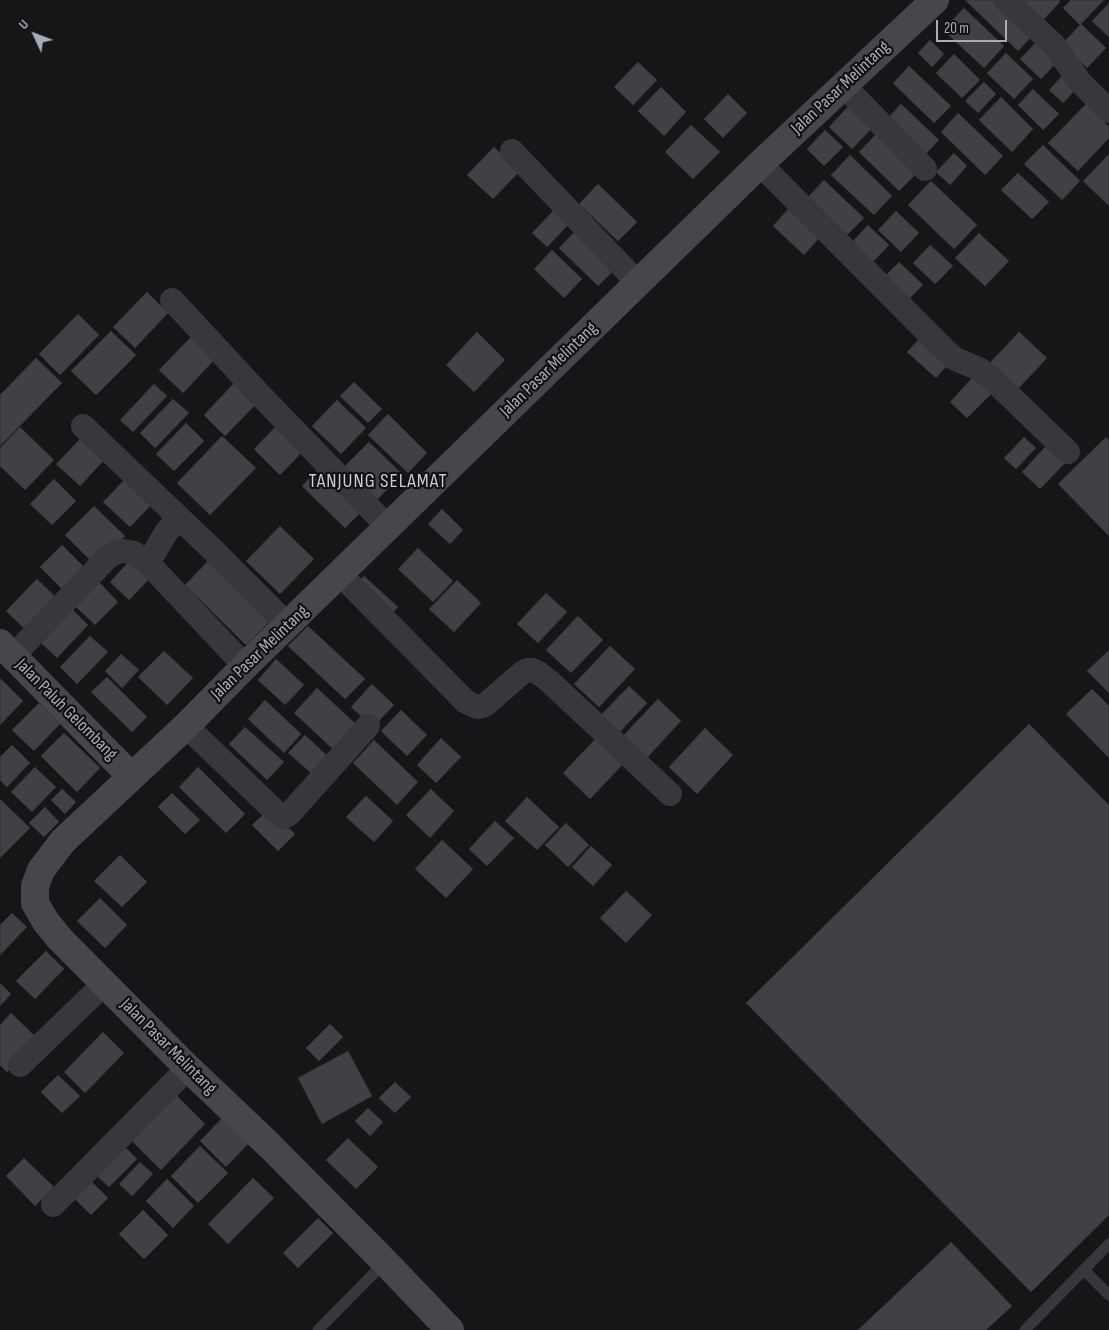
<!DOCTYPE html>
<style>
body{margin:0}
#map{position:relative;width:1109px;height:1330px;overflow:hidden;background:#161618;font-family:"Sofia Sans Condensed",sans-serif}
canvas{display:block}
.north{position:absolute;left:10px;top:10px;width:50px;height:50px;-webkit-text-stroke:4px #111113;paint-order:stroke;rotate:313deg;font-size:14px;font-weight:700;line-height:20px;text-align:center;color:#a8adb8}
.north::after{content:'';display:block;margin:auto;width:18px;height:22px;background:#a8adb8;clip-path:polygon(50% 0,100% 100%,50% 72%,0 100%)}
.scale{position:absolute;left:936px;top:20px;width:71px;height:22px;box-sizing:border-box;border:2px solid #a8adb8;border-top:0;padding-left:6px;font-size:15px;line-height:18px;white-space:nowrap;color:#a8adb8;-webkit-text-stroke:4px #111113;paint-order:stroke}
</style>
<div id="map">
<canvas width="1109" height="1330"></canvas>
<div class="north">U</div>
<div class="scale">20 m</div>
</div>
<script>
const g = document.querySelector('canvas').getContext('2d');
g.lineJoin = 'round';
function fillPath(path, color) { g.fillStyle = color; g.fill(path, 'evenodd'); }
const toPath = rows => new Path2D(rows.map(r => 'M' + r).join(''));
function stroke(path, color, width, dash) { g.strokeStyle = color; g.lineWidth = width; g.lineCap = dash ? 'butt' : 'round'; g.setLineDash(dash || []); g.stroke(path); }
function drawText(font, color, halo, rows, align = 'center') {
  g.font = font + ' "Sofia Sans Condensed",sans-serif'; g.lineWidth = 4.5; g.setLineDash([]); g.textBaseline = 'middle'; g.strokeStyle = halo; g.fillStyle = color; for (const [text, x, y, turn = 0] of rows) {
    g.save(); g.translate(x, y); g.rotate((+turn || 0) * Math.PI / 180); g.textAlign = isNaN(turn) ? turn : align; if (halo) g.strokeText(text, 0, 0); g.fillText(text, 0, 0); g.restore();
  }
}
const building = toPath([
 [965,0,1003,0,1036,32,1018,51,965,0],
 [1019,0,1059,0,1060,2,1041,22,1019,0],
 [1071,0,1104,0,1080,25,1063,8,1071,0],
 [1109,3,1109,37,1092,21,1109,3],
 [964,8,1004,46,984,68,943,30,964,8],
 [1081,24,1106,48,1087,68,1062,44,1081,24],
 [1040,38,1061,58,1041,79,1020,59,1040,38],
 [930,40,944,54,932,67,918,53,930,40],
 [1006,53,1033,79,1014,99,987,73,1006,53],
 [954,54,980,80,962,98,936,73,954,54],
 [638,62,657,80,633,105,614,87,638,62],
 [909,66,951,106,934,123,893,83,909,66],
 [1063,75,1077,88,1063,103,1049,90,1063,75],
 [984,82,996,94,978,113,965,101,984,82],
 [661,87,686,112,664,136,638,111,661,87],
 [1033,89,1059,114,1043,130,1018,105,1033,89],
 [728,94,747,113,723,138,704,119,728,94],
 [1001,97,1033,129,1012,152,979,120,1001,97],
 [853,101,876,124,852,149,829,127,853,101],
 [901,104,939,140,922,158,885,121,901,104],
 [1086,104,1109,127,1109,138,1078,171,1048,143,1086,104],
 [958,113,1003,156,985,175,941,132,958,113],
 [691,125,720,152,693,179,665,152,691,125],
 [825,130,843,147,824,166,807,149,825,130],
 [880,130,921,169,899,191,859,152,880,130],
 [1043,145,1080,181,1062,200,1024,164,1043,145],
 [494,147,520,171,493,199,467,175,494,147],
 [954,153,967,166,950,185,936,172,954,153],
 [1109,154,1109,206,1083,181,1109,154],
 [850,155,892,196,874,215,831,175,850,155],
 [1018,173,1049,202,1032,219,1001,190,1018,173],
 [824,180,864,218,847,235,808,197,824,180],
 [931,181,977,225,954,249,908,205,931,181],
 [598,184,637,222,618,241,579,204,598,184],
 [790,207,821,236,804,255,773,226,790,207],
 [555,209,570,223,547,247,532,233,555,209],
 [896,211,919,233,901,252,878,230,896,211],
 [868,225,889,245,873,262,852,242,868,225],
 [578,228,618,266,598,286,559,248,578,228],
 [979,233,1009,261,985,286,955,258,979,233],
 [930,245,953,266,935,284,913,263,930,245],
 [552,250,582,279,564,298,534,269,552,250],
 [899,262,923,285,904,304,880,281,899,262],
 [147,292,168,313,135,348,113,327,147,292],
 [78,314,99,335,60,375,39,354,78,314],
 [111,331,136,355,96,395,71,371,111,331],
 [477,332,505,360,474,392,446,365,477,332],
 [1019,332,1047,358,1014,393,986,367,1019,332],
 [195,333,218,356,183,393,159,370,195,333],
 [922,336,950,362,936,378,907,352,922,336],
 [36,358,62,383,0,446,0,395,36,358],
 [974,376,992,393,967,418,950,402,974,376],
 [237,380,259,401,225,436,204,415,237,380],
 [354,382,382,409,368,423,340,396,354,382],
 [154,384,167,396,133,432,120,420,154,384],
 [173,399,189,413,155,448,140,433,173,399],
 [337,400,366,428,341,454,312,426,337,400],
 [388,414,427,453,408,473,368,435,388,414],
 [282,420,308,446,280,475,254,449,282,420],
 [186,423,204,441,174,471,156,454,186,423],
 [20,427,54,460,25,490,0,466,0,448,20,427],
 [83,436,106,458,80,486,56,464,83,436],
 [222,436,256,468,210,515,177,483,222,436],
 [1024,437,1036,448,1016,469,1004,458,1024,437],
 [1106,437,1109,441,1109,536,1058,484,1106,437],
 [369,442,402,474,376,501,342,469,369,442],
 [1047,445,1065,463,1040,489,1022,472,1047,445],
 [320,467,364,509,345,528,302,486,320,467],
 [129,475,155,501,130,527,103,502,129,475],
 [54,479,76,501,52,525,30,504,54,479],
 [94,506,125,536,96,566,65,535,94,506],
 [442,509,463,530,450,544,428,524,442,509],
 [280,526,314,559,280,594,246,561,280,526],
 [62,545,88,571,66,593,40,567,62,545],
 [418,548,453,581,433,602,398,569,418,548],
 [134,556,153,575,129,600,110,582,134,556],
 [212,557,274,617,246,645,185,585,212,557],
 [364,576,398,607,388,617,355,586,364,576],
 [37,579,62,603,31,635,6,611,37,579],
 [457,580,481,603,454,632,429,609,457,580],
 [99,582,118,602,95,625,75,606,99,582],
 [546,593,567,612,538,643,517,624,546,593],
 [71,608,88,625,57,658,39,641,71,608],
 [578,616,603,640,571,673,546,650,578,616],
 [308,626,365,679,345,699,288,646,308,626],
 [90,636,108,652,77,684,60,667,90,636],
 [610,646,635,669,599,707,574,684,610,646],
 [1109,650,1109,693,1087,671,1109,650],
 [164,651,193,678,167,705,138,677,164,651],
 [121,654,139,670,122,688,105,671,121,654],
 [276,659,304,685,285,705,258,680,276,659],
 [107,677,147,717,132,732,91,692,107,677],
 [0,678,23,701,0,725,0,678],
 [372,684,394,705,373,727,351,707,372,684],
 [629,686,647,703,619,733,601,715,629,686],
 [317,688,358,726,335,751,294,713,317,688],
 [1092,689,1109,706,1109,758,1066,714,1092,689],
 [658,699,681,721,644,761,620,739,658,699],
 [265,700,301,734,284,753,248,719,265,700],
 [39,703,60,724,34,751,12,730,39,703],
 [401,710,427,735,407,756,381,731,401,710],
 [1029,724,1109,805,1109,1215,1031,1292,746,1003,1029,724],
 [245,727,284,762,267,780,229,744,245,727],
 [705,728,733,755,697,794,669,767,705,728],
 [64,733,100,768,77,792,41,756,64,733],
 [601,733,628,759,590,799,563,773,601,733],
 [305,735,334,762,318,779,288,753,305,735],
 [441,738,461,757,436,783,417,765,441,738],
 [374,740,418,782,397,805,353,763,374,740],
 [12,745,30,763,7,787,0,780,0,757,12,745],
 [35,767,56,787,32,812,11,792,35,767],
 [198,767,245,814,226,833,179,787,198,767],
 [62,789,76,802,65,814,51,800,62,789],
 [431,789,454,811,430,838,406,815,431,789],
 [172,793,200,820,185,834,158,807,172,793],
 [366,796,393,821,374,842,346,817,366,796],
 [527,797,559,827,537,850,505,821,527,797],
 [0,799,30,828,0,858,0,799],
 [45,807,59,822,44,837,29,823,45,807],
 [269,809,295,834,278,851,252,825,269,809],
 [495,821,514,838,487,866,469,849,495,821],
 [566,823,589,845,568,867,545,845,566,823],
 [442,840,473,869,446,898,415,869,442,840],
 [591,846,612,865,593,886,572,867,591,846],
 [120,855,147,882,122,907,94,881,120,855],
 [626,891,652,915,626,943,600,918,626,891],
 [100,898,127,925,105,948,77,921,100,898],
 [12,913,27,927,0,955,0,925,12,913],
 [46,951,64,969,35,999,16,981,46,951],
 [0,983,11,994,0,1006,0,983],
 [11,1013,39,1040,7,1072,0,1065,0,1025,11,1013],
 [330,1024,343,1037,319,1061,306,1048,330,1024],
 [103,1032,124,1053,85,1093,64,1072,103,1032],
 [348,1051,372,1096,322,1124,298,1078,348,1051],
 [58,1075,80,1096,62,1113,41,1092,58,1075],
 [395,1082,411,1097,395,1113,379,1098,395,1082],
 [176,1095,205,1124,161,1170,131,1140,176,1095],
 [368,1108,383,1122,370,1136,355,1121,368,1108],
 [224,1116,250,1142,226,1167,200,1141,224,1116],
 [348,1138,378,1167,356,1189,326,1160,348,1138],
 [121,1143,137,1159,109,1187,93,1172,121,1143],
 [200,1146,228,1173,198,1203,171,1176,200,1146],
 [24,1158,54,1187,35,1206,6,1176,24,1158],
 [140,1162,153,1174,132,1196,119,1184,140,1162],
 [87,1177,108,1198,91,1215,70,1194,87,1177],
 [253,1178,274,1198,228,1244,208,1224,253,1178],
 [167,1179,194,1206,173,1228,146,1201,167,1179],
 [143,1210,168,1235,144,1259,119,1234,143,1210],
 [318,1218,333,1233,298,1268,283,1253,318,1218],
 [951,1242,1012,1306,986,1330,858,1330,951,1242]
]);
const lane = toPath([
 [1084,1270,1109,1295],
 [318,1330,385,1262],
 [1025,1330,1109,1244]
]);
const street = toPath([
 [1006,0,1054,45,1080,82,1109,111],
 [843,85,925,169],
 [512,151,638,283],
 [760,164,943,348,955,359,979,369,989,376,1068,452],
 [172,300,262,397,388,527],
 [83,426,216,553,288,625],
 [148,563,167,531,179,518],
 [340,574,466,702,477,707,485,705,522,673,527,670,532,670,539,673,549,681,670,794],
 [13,656,107,558,116,552,124,551,134,553,148,563,245,666],
 [186,726,276,812,283,817,288,815,292,811,368,726],
 [20,1065,104,984],
 [53,1205,188,1068]
]);
const secondary = toPath([
 [0,643,131,776],
 [450,1330,385,1262,269,1145,188,1068,60,939,46,922,35,903,35,886,41,870,63,841,186,726,245,666,760,164,935,0]
]);
const streetNames = [
 ["Jalan Pasar Melintang",841,88,-43],
 ["Jalan Pasar Melintang",549,370,-44],
 ["Jalan Pasar Melintang",260,653,-44],
 ["Jalan Paluh Gelombang",66,710,45],
 ["Jalan Pasar Melintang",168,1047,45]
];
const quarterNames = [
 ["TANJUNG SELAMAT",378,482]
];
fillPath(building, '#404145');
stroke(building, '#303034', 1);
stroke(lane, '#37383d', 11);
stroke(street, '#37383d', 24);
stroke(secondary, '#45474d', 28);
drawText('18px', '#a8adb8', '#111113', streetNames);
g.letterSpacing = '1px';
drawText('20px', '#c9ccd4', '#111113', quarterNames);
g.letterSpacing = '0px';
</script>
